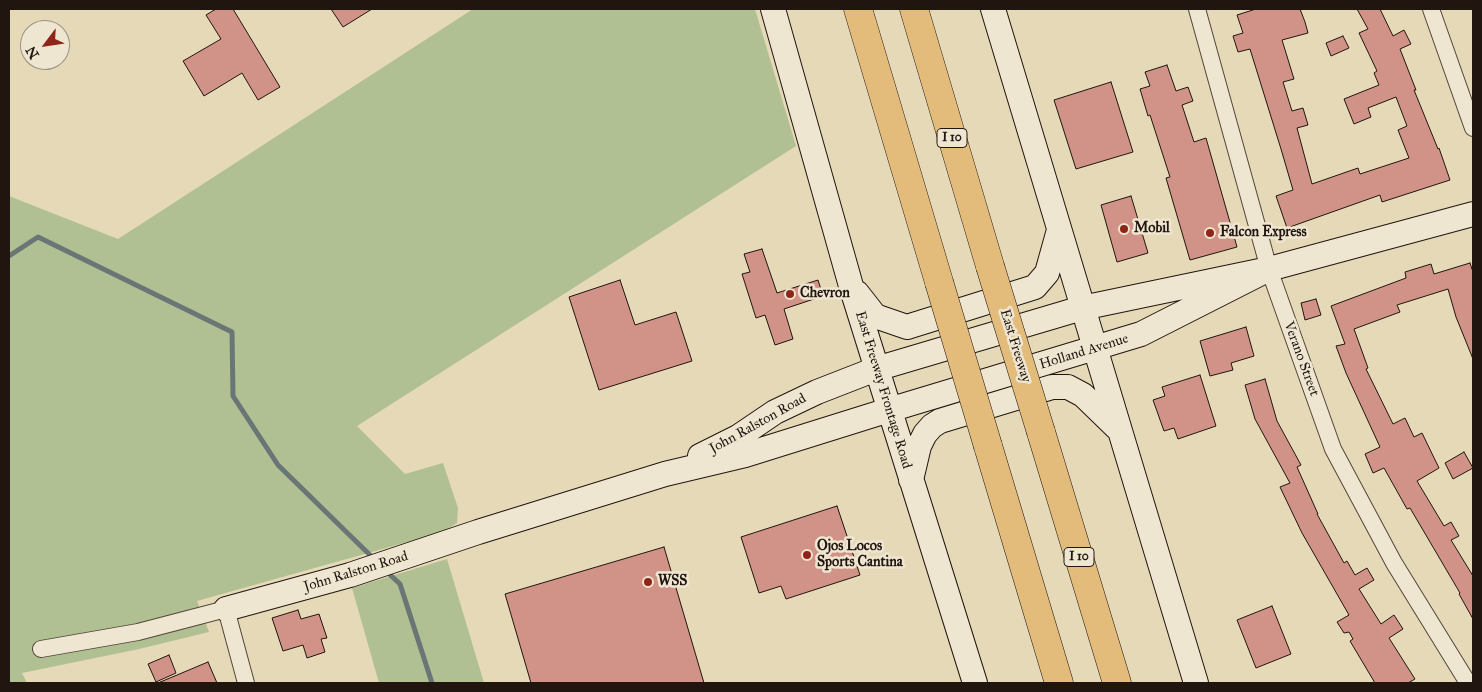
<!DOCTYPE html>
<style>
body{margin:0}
#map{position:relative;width:1482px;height:692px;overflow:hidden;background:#e6d9b8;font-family:"IM FELL Great Primer",serif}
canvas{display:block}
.frame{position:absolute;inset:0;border:10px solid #20150f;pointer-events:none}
.north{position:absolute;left:20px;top:20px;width:50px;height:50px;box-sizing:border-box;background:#efe6d1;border:1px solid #9c9283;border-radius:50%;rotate:239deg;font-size:14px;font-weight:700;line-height:20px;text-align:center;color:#20150f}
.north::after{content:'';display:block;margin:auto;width:18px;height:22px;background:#8f2418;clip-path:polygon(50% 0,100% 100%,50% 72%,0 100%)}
</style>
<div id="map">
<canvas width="1482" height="692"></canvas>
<div class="frame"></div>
<div class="north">N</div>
</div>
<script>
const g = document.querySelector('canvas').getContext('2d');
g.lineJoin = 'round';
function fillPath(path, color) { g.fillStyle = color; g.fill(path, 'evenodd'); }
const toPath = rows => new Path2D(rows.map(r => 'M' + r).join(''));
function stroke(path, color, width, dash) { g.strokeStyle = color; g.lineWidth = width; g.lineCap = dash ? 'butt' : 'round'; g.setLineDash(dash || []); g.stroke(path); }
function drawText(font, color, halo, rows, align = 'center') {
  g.font = font + ' "IM FELL Great Primer",serif'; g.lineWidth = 5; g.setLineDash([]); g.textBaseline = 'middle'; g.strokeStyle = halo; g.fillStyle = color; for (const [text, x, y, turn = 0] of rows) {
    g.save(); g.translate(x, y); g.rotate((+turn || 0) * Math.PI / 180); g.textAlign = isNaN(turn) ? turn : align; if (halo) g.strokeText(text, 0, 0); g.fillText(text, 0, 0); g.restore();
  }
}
const green = toPath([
 [473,9,755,9,796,146,357,426,405,474,443,463,458,508,457,523,443,532,197,601,209,632,139,649,22,673,27,683,9,683,9,196,118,239],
 [447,559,484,683,379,683,352,588]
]);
const stream = toPath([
 [9,256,38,237,232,332,233,396,278,465,374,559],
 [385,570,400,584,432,683]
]);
const building = toPath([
 [216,9,233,9,280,87,258,100,242,73,204,96,183,61,221,39,206,15,216,9],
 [331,9,372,9,343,27,331,9],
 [1256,9,1300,9,1305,22,1308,33,1282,40,1294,79,1283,82,1292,111,1303,108,1308,125,1297,128,1312,184,1358,168,1360,174,1409,158,1398,130,1407,126,1396,97,1368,108,1371,117,1354,124,1344,99,1379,85,1374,73,1377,71,1359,33,1368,29,1357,9,1380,9,1393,36,1404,30,1411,44,1400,49,1416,90,1414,90,1438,149,1439,148,1450,180,1382,202,1380,195,1287,228,1276,196,1293,190,1281,149,1250,49,1238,52,1233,36,1243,33,1237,15,1256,9],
 [1343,36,1349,48,1331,56,1326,43,1343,36],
 [1167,65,1176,91,1188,87,1193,101,1182,105,1194,142,1206,138,1237,247,1190,260,1166,178,1170,177,1150,115,1148,116,1140,89,1150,86,1145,72,1167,65],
 [1111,82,1133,152,1076,169,1054,100,1111,82],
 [1131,196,1148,253,1117,262,1101,205,1131,196],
 [762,249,777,293,818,280,823,296,784,309,793,339,775,345,765,315,756,318,742,274,750,272,744,254,762,249],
 [1470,263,1473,272,1473,359,1456,317,1448,289,1397,305,1400,312,1354,329,1368,368,1366,369,1393,424,1405,418,1414,437,1422,433,1439,468,1417,481,1444,526,1451,522,1459,536,1451,540,1473,576,1473,619,1459,594,1460,593,1410,508,1407,509,1384,468,1373,473,1365,454,1380,447,1346,373,1336,346,1345,344,1331,306,1406,278,1405,272,1431,264,1434,274,1470,263],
 [620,280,635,325,676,312,692,361,599,390,569,297,620,280],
 [1316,299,1321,315,1305,320,1301,303,1316,299],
 [1246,327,1254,356,1231,363,1233,370,1210,376,1200,341,1246,327],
 [1200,375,1216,426,1178,439,1174,428,1164,431,1153,400,1165,396,1162,387,1200,375],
 [1265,379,1277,421,1301,465,1297,467,1318,514,1317,514,1344,563,1347,561,1355,575,1367,568,1374,580,1359,589,1381,624,1394,615,1403,629,1389,638,1415,679,1408,683,1375,683,1350,641,1353,639,1349,632,1344,633,1337,622,1349,615,1302,533,1280,487,1290,483,1255,419,1245,385,1265,379],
 [1464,452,1473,468,1453,479,1445,463,1464,452],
 [837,506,860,575,786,599,781,586,759,593,741,537,837,506],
 [664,547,704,683,531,683,505,594,664,547],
 [1272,606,1291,654,1256,668,1237,620,1272,606],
 [298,610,301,619,319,614,327,638,321,639,325,652,307,658,303,645,283,651,272,618,298,610],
 [169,655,176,673,156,682,148,664,169,655],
 [208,662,217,683,158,683,208,662]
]);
const street = toPath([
 [1197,9,1269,269,1333,449,1394,563,1468,683],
 [1431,9,1473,128],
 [41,649,138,632,226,609,246,683]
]);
const secondary = toPath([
 [773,9,851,286,975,683],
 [993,9,1196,683],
 [857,293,875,316,907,327,1035,287,1047,273,1059,230],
 [700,456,738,437,775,412,817,392,876,369,1082,308,1269,269,1473,214],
 [911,480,919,446,925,434,932,426,940,421,1052,387,1068,387,1083,395,1117,428],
 [226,609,350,575,478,532,665,474,745,455,889,410,1141,334,1269,269]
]);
const highway = toPath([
 [858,9,939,282],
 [914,9,990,266],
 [1041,432,1117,683],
 [988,446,1059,683]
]);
const highwayBridge = toPath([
 [990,266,1041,432],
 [939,282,988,446]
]);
const markers = [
 [1124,229,5,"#8f2418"],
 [1210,233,5,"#8f2418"],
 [790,294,5,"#8f2418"],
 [807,555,5,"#8f2418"],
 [648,582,5,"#8f2418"]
];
const shields = [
 [952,138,30],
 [1079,557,30]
];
const shieldNames = [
 ["I 10",952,138],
 ["I 10",1079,557]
];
const poiNames = [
 ["Mobil",1134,229],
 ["Falcon Express",1220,233],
 ["Chevron",800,294],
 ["Ojos Locos",817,547],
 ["Sports Cantina",817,563],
 ["WSS",658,582]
];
const streetNames = [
 ["East Freeway",1015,346,73],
 ["Holland Avenue",1084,352,-17],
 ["Verano Street",1301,359,70],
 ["East Freeway Frontage Road",883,390,73],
 ["John Ralston Road",758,424,-29],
 ["John Ralston Road",356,572,-17]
];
fillPath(green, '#b0c093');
stroke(stream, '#6a7676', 5);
fillPath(building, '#d19387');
stroke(building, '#20150f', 1);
stroke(street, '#524639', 18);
stroke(secondary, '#20150f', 26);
stroke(highway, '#20150f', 29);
stroke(street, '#efe6d1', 16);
stroke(secondary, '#efe6d1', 24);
stroke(highway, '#e3bc7c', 28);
stroke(highwayBridge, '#20150f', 29, []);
stroke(highwayBridge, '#e3bc7c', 28);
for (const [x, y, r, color] of markers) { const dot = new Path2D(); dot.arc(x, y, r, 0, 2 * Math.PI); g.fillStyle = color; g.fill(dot); stroke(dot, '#efe6d1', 2); }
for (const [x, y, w] of shields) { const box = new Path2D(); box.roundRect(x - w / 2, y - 9.5, w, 19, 4); g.fillStyle = '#efe6d1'; g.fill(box); stroke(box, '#20150f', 1); }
drawText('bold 12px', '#20150f', null, shieldNames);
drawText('bold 14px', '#20150f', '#efe6d1', poiNames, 'left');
drawText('14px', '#20150f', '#efe6d1', streetNames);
</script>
